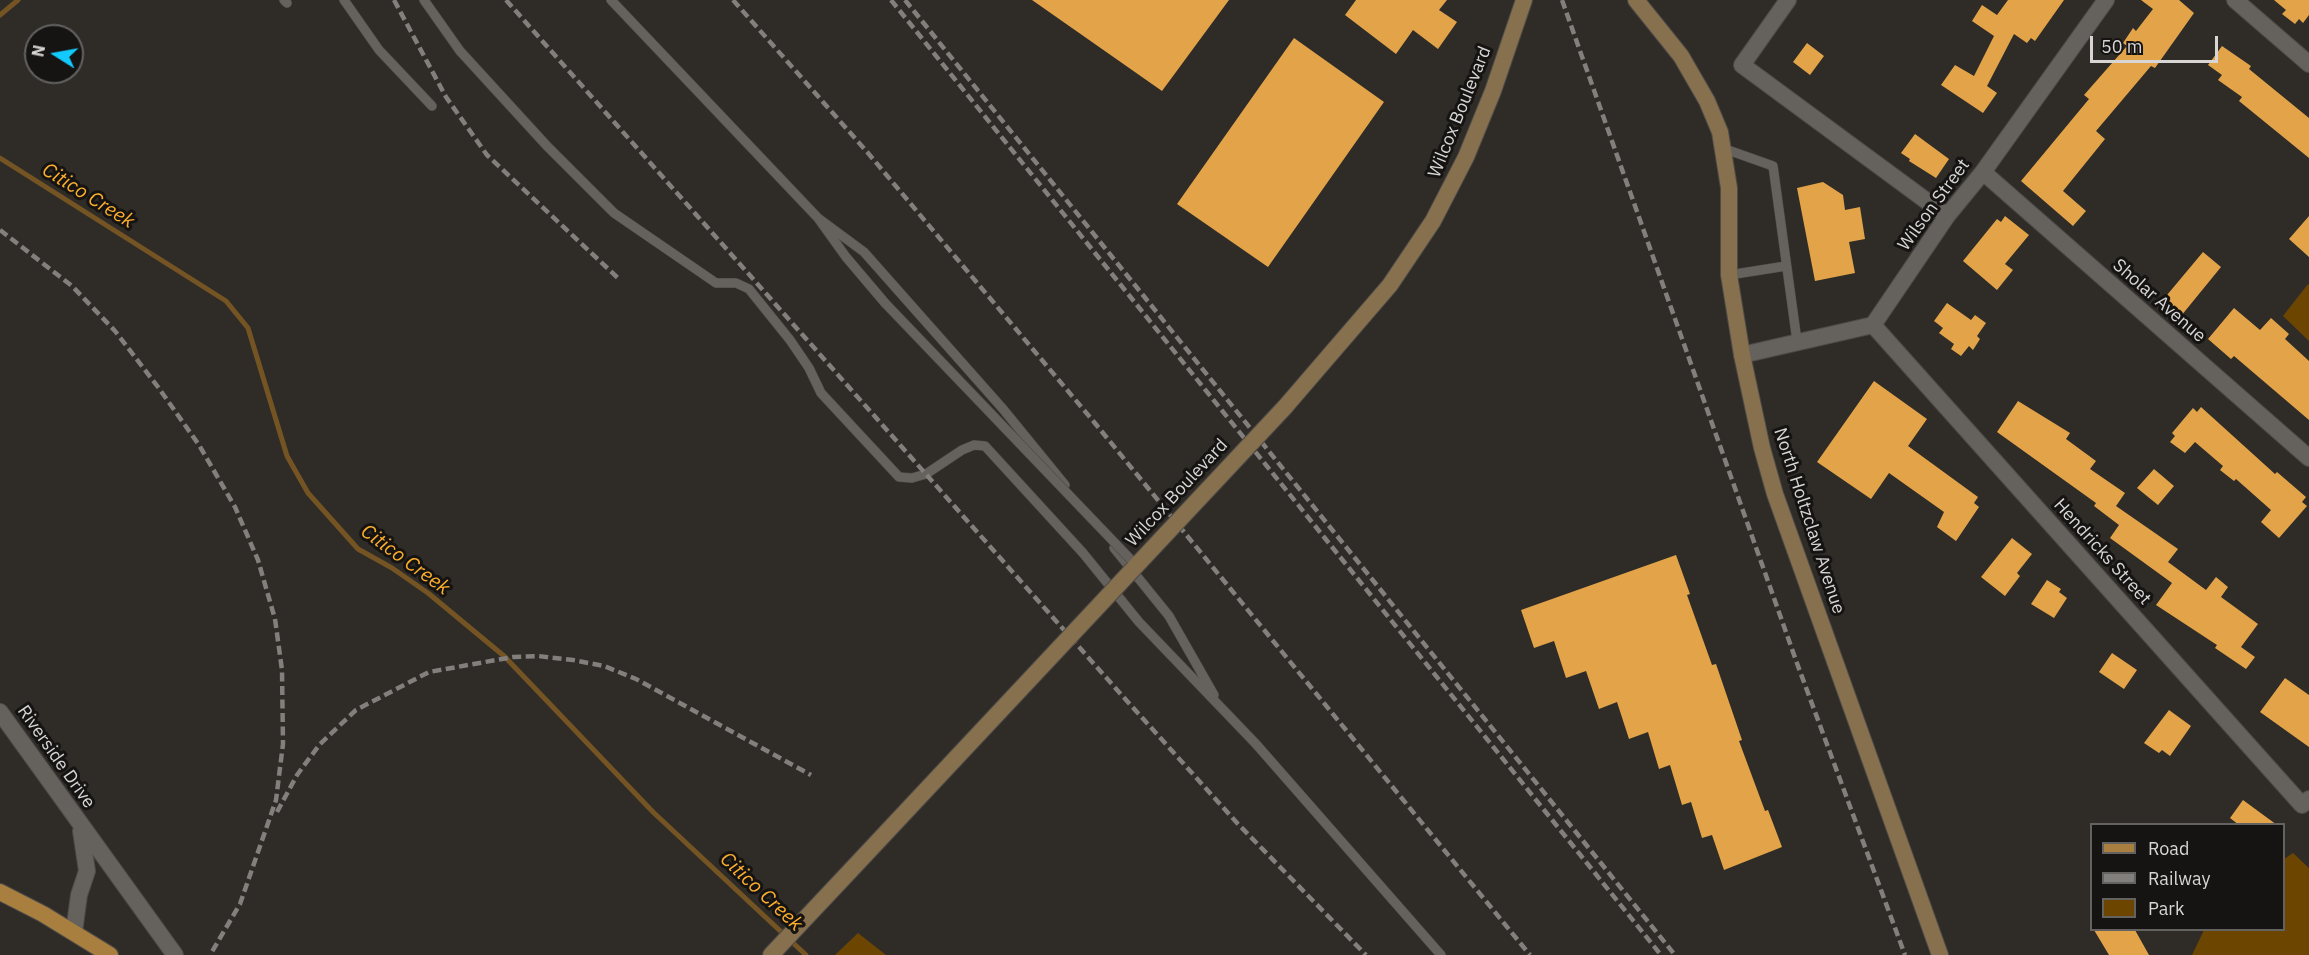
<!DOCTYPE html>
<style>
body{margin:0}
#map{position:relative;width:2309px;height:955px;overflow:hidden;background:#2f2c28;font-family:"IBM Plex Sans",sans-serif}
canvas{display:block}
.legend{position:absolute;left:2090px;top:823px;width:195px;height:108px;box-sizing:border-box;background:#161413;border:2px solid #646260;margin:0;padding:8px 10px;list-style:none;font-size:18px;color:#d8d6d4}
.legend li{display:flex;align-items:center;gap:12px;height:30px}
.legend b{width:30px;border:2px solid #646260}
.north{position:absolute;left:24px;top:24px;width:60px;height:60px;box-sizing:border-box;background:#161413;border:2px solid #646260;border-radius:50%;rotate:281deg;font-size:16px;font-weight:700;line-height:24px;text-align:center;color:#d8d6d4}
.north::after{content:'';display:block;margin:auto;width:21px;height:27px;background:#12cafb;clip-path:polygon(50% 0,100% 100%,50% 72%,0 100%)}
.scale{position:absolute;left:2090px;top:36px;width:128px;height:27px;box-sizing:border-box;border:3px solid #d8d6d4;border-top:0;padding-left:8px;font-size:18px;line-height:21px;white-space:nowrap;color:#d8d6d4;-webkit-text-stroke:4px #161413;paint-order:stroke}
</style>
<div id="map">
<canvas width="2309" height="955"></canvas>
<ul class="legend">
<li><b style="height:8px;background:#a87f3f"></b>Road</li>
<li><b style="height:8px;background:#827f7c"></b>Railway</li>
<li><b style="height:16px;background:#6c4500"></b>Park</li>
</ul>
<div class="north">N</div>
<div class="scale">50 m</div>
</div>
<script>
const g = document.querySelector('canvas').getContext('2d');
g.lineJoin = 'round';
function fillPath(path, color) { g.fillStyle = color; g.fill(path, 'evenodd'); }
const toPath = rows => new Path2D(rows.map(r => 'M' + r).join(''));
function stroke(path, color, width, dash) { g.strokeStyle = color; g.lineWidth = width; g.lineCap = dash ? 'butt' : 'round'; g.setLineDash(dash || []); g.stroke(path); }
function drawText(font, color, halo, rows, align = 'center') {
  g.font = font + ' "IBM Plex Sans",sans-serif'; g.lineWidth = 6; g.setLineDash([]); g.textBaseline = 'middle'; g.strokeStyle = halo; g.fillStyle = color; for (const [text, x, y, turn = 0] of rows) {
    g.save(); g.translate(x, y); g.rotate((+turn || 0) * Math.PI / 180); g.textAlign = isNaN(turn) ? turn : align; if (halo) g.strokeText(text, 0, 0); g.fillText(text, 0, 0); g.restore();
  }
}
const green = toPath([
 [2308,284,2309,285,2309,341,2283,316],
 [2293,853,2309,868,2309,955,2192,955,2204,930,2284,930,2284,859],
 [858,933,886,955,835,955]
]);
const stream = toPath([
 [0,15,18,0],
 [0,158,226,301,248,328,287,456,308,493,358,549,392,568,428,593,504,656,653,812,806,955]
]);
const building = toPath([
 [1032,0,1229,0,1162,91],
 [1356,0,1447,0,1439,10,1457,22,1438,49,1413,30,1396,54,1345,15],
 [2008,0,2064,0,2035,41,2031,38,2027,43,2014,34,1987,86,1997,93,1983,113,1941,85,1955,65,1974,76,1994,36,1972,21,1982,5,1997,15],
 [2141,0,2179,0,2194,13,2155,68,2151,66,2096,131,2105,139,2063,191,2086,211,2073,226,2021,181,2089,99,2084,95,2127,46,2123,43,2133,28,2136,31,2153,9],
 [2274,0,2309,0,2309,15,2303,23,2299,19,2295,24,2282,14,2286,10],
 [1294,38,1384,102,1268,267,1177,204],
 [1807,43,1824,56,1810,75,1793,62],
 [2222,46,2251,66,2249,69,2309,118,2309,158,2239,101,2242,97,2218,80,2222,75,2208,65],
 [1915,134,1949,159,1936,178,1909,161,1910,159,1901,153],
 [1823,182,1843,195,1845,210,1860,207,1865,239,1849,242,1855,273,1815,281,1797,188],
 [2005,216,2029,235,2005,264,2013,270,1997,290,1963,261,1997,219,2001,222],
 [2309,216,2309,257,2289,239],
 [2203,252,2221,267,2181,316,2162,301],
 [1947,303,1971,320,1975,315,1986,323,1977,336,1980,339,1973,350,1969,346,1961,356,1951,349,1954,344,1939,333,1943,328,1934,321],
 [2234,308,2260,330,2271,318,2289,334,2285,339,2309,361,2309,420,2234,356,2231,359,2208,339],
 [1874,381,1927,419,1908,446,1978,497,1974,503,1979,507,1956,541,1937,527,1944,512,1889,473,1871,499,1817,462],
 [2018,401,2070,433,2066,439,2096,461,2090,469,2125,493,2116,506,2178,549,2168,562,2206,590,2216,577,2228,587,2221,597,2258,624,2241,647,2255,657,2246,669,2215,648,2217,645,2156,605,2172,583,2110,538,2119,525,2094,506,2096,503,1997,432],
 [2201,407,2275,474,2277,472,2306,497,2302,502,2307,506,2279,538,2261,522,2271,510,2236,479,2234,481,2220,470,2223,466,2195,442,2185,453,2170,442,2175,436,2172,433,2193,408,2197,412],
 [2154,469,2174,486,2158,505,2137,488],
 [2012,538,2032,554,2017,573,2020,576,2005,596,1981,577],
 [1676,555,1690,594,1687,595,1712,665,1716,664,1742,740,1739,741,1765,811,1768,810,1782,847,1724,870,1712,835,1702,838,1691,802,1682,805,1670,765,1659,769,1648,732,1629,739,1617,702,1599,709,1586,671,1566,678,1554,641,1534,648,1521,610],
 [2047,580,2061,589,2059,592,2067,598,2054,618,2031,604],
 [2112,653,2137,670,2124,689,2099,672],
 [2285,678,2309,695,2309,747,2260,712],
 [2169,710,2191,726,2170,756,2162,750,2159,753,2144,743],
 [2243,800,2277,825,2239,825,2230,818],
 [2094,930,2135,930,2149,955,2109,955]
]);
const service = toPath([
 [284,0,287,3],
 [344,0,379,50,432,106],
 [424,0,460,51,547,146,614,213,716,283,736,283,749,289,790,340,809,368,821,393,899,477,912,478,926,474,962,450,974,445,985,446,1083,553,1139,622,1256,744,1441,955],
 [611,0,818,218,846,257,885,303],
 [1725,149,1773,166,1797,341],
 [818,218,864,252,1003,409,1065,485],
 [1729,275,1786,266],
 [1114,548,1169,616,1214,695]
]);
const minor = toPath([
 [1788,0,1742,65,1947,216],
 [2235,0,2309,64],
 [1983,172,2309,458],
 [1873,325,2302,805,2309,799],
 [1742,355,1873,325,1947,216,1983,172,2106,0]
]);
const tertiary = toPath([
 [0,712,175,955],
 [74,932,79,895,87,871,81,831]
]);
const secondary = toPath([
 [1636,0,1681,56,1707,101,1720,132,1729,188,1729,275,1742,355,1762,448,1775,494,1940,955],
 [1285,407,1390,285,1433,221,1466,157,1493,91,1524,0],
 [771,955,851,870]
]);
const primary = toPath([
 [0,892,43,914,110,955]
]);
const rail = toPath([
 [394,0,446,97,487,155,619,279],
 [506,0,1118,691,1238,824,1366,955],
 [733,0,868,153,1094,422,1530,955],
 [891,0,1661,955],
 [905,0,1675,955],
 [1562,0,1798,666,1905,955],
 [0,230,72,286,115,331,158,387,199,445,235,507,258,560,275,619,282,670,283,744,276,800,240,904,210,955],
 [277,812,297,775,320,744,356,710,429,672,513,657,538,656,573,660,604,666,636,679,811,775]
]);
const serviceBridge = toPath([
 [885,303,1136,565]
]);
const secondaryBridge = toPath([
 [851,870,1285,407]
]);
const streetNames = [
 ["Wilcox Boulevard",1460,112,-68],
 ["Wilson Street",1934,205,-54],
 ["Sholar Avenue",2159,301,41],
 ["Wilcox Boulevard",1177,493,-47],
 ["North Holtzclaw Avenue",1809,521,72],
 ["Hendricks Street",2102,552,48],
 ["Riverside Drive",56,757,55]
];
const waterNames = [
 ["Citico Creek",88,196,32],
 ["Citico Creek",405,560,36],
 ["Citico Creek",761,892,43]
];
fillPath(green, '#6c4500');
stroke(stream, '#755424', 5);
fillPath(building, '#e3a449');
stroke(service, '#4d4a47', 10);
stroke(minor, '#4d4a47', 18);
stroke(tertiary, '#4d4a47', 18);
stroke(secondary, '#4d4a47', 18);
stroke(primary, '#4d4a47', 18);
stroke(service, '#65615d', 9);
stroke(minor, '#65615d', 16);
stroke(tertiary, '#65615d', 16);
stroke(secondary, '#87704e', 16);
stroke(primary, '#a87f3f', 16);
stroke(rail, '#827f7c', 4.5, [9, 4.5]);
stroke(serviceBridge, '#4d4a47', 10, []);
stroke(secondaryBridge, '#4d4a47', 18, []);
stroke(serviceBridge, '#65615d', 9);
stroke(secondaryBridge, '#87704e', 16);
drawText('18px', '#d8d6d4', '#161413', streetNames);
drawText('italic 20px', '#fdae2c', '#161413', waterNames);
</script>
